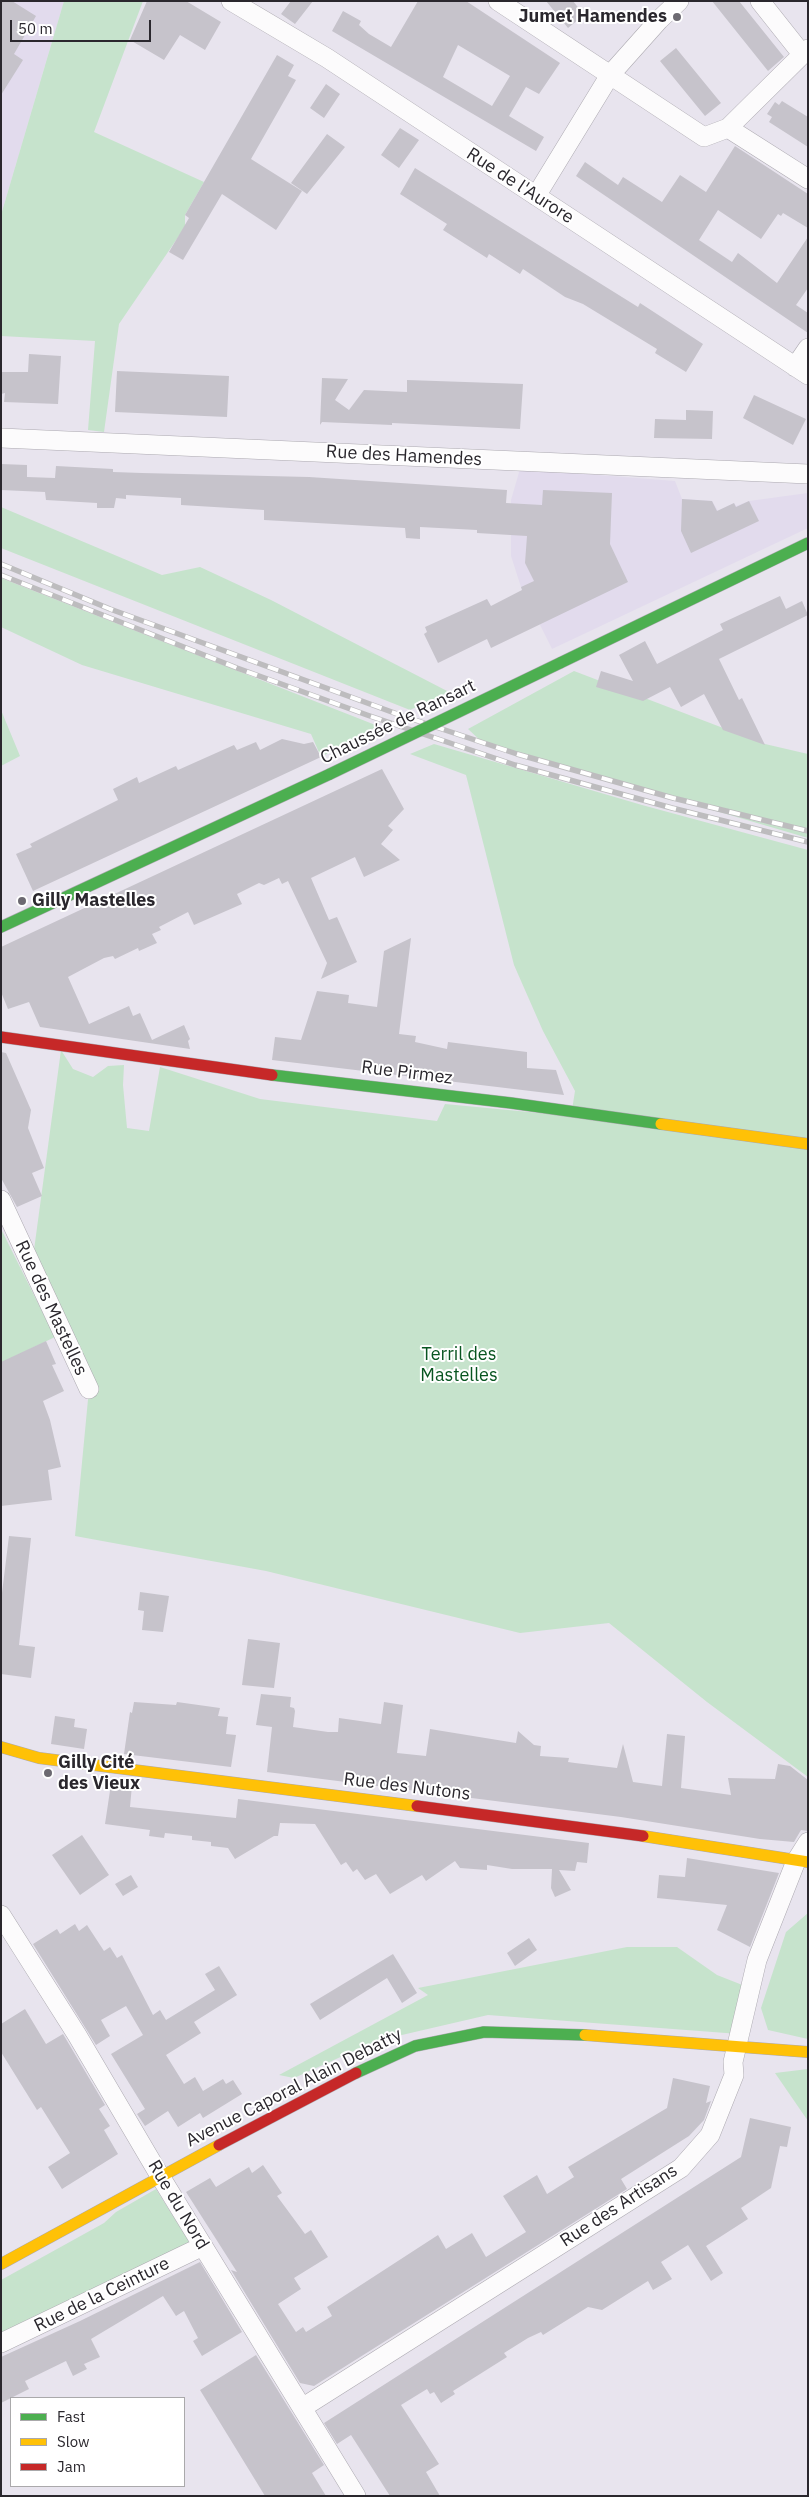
<!DOCTYPE html>
<meta charset="utf-8">
<style>
body{margin:0}
#map{position:relative;width:809px;height:2497px;overflow:hidden;background:#e8e4ee;font-family:"IBM Plex Sans",sans-serif}
canvas{display:block}
.frame{position:absolute;inset:0;border:2px solid #2a272d;pointer-events:none}
.legend{position:absolute;left:10px;top:2397px;width:175px;height:90px;box-sizing:border-box;background:#fff;border:1px solid #aaa9ab;margin:0;padding:6px 9px;list-style:none;font-size:15px;color:#2a272d}
.legend li{display:flex;align-items:center;gap:10px;height:25px}
.legend b{width:25px;border:1px solid #aaa9ab}
.scale{position:absolute;left:10px;top:20px;width:141px;height:22px;box-sizing:border-box;border:2px solid #2a272d;border-top:0;padding-left:6px;font-size:15px;line-height:18px;white-space:nowrap;color:#2a272d;-webkit-text-stroke:4px #fff;paint-order:stroke}
</style>
<div id="map">
<canvas width="809" height="2497"></canvas>
<div class="frame"></div>
<ul class="legend">
<li><b style="height:6px;background:#4caf50"></b>Fast</li>
<li><b style="height:6px;background:#ffc107"></b>Slow</li>
<li><b style="height:6px;background:#c62828"></b>Jam</li>
</ul>
<div class="scale">50 m</div>
</div>
<script>
const g = document.querySelector('canvas').getContext('2d');
g.lineJoin = 'round';
function fillPath(path, color) { g.fillStyle = color; g.fill(path, 'evenodd'); }
const toPath = rows => new Path2D(rows.map(r => 'M' + r).join(''));
function stroke(path, color, width, dash) { g.strokeStyle = color; g.lineWidth = width; g.lineCap = dash ? 'butt' : 'round'; g.setLineDash(dash || []); g.stroke(path); }
function drawText(font, color, halo, rows, align = 'center') {
  g.font = font + ' "IBM Plex Sans",sans-serif'; g.lineWidth = 4; g.setLineDash([]); g.textBaseline = 'middle'; g.strokeStyle = halo; g.fillStyle = color; for (const [text, x, y, turn = 0] of rows) {
    g.save(); g.translate(x, y); g.rotate((+turn || 0) * Math.PI / 180); g.textAlign = isNaN(turn) ? turn : align; if (halo) g.strokeText(text, 0, 0); g.fillText(text, 0, 0); g.restore();
  }
}
const built = toPath([
 [1,1,64,1,1,215],
 [520,469,675,481,682,499,712,501,718,511,734,503,736,506,749,501,808,493,808,528,552,649,521,587,511,556,511,500]
]);
const green = toPath([
 [64,1,143,1,94,132,204,182,185,215,185,227,119,324,104,432,88,430,95,341,1,336,1,215],
 [1,507,162,575,200,567,271,600,449,692,410,710,1,548],
 [1,578,378,726,321,757,311,734,82,665,1,627],
 [574,671,765,744,808,754,808,838,482,742,468,729],
 [1,710,20,756,1,766],
 [434,744,642,805,808,850,808,1777,707,1702,609,1623,520,1633,266,1571,75,1536,89,1389,34,1250,61,1050,73,1069,93,1077,108,1066,124,1065,123,1085,127,1128,149,1131,160,1067,260,1099,437,1121,445,1104,571,1116,575,1091,543,1031,514,965,466,775,410,754],
 [1,1229,55,1337,1,1363],
 [808,1913,808,2039,768,2030,761,2008,786,1932],
 [627,1947,677,1947,717,1975,750,1988,739,2034,488,2015,376,2041,294,2078,279,2075,428,1995,418,1988],
 [808,2069,808,2121,775,2073],
 [156,2189,190,2243,1,2340,1,2280,104,2223,116,2212]
]);
const building = toPath([
 [1,1,12,1,36,16,14,54,23,60,1,95],
 [147,1,186,1,221,22,205,50,180,35,164,60,130,40],
 [291,1,313,1,295,24,281,14],
 [418,1,466,1,560,63,539,94,526,87,509,116,544,137,536,151,332,31,343,11,361,21,359,25,369,34,391,47],
 [458,45,510,76,492,106,443,77],
 [546,1,573,1,584,15,568,28],
 [712,1,739,1,784,57,768,71],
 [676,48,721,103,705,116,660,61],
 [277,55,294,65,288,76,296,80,251,159,302,191,276,230,222,194,183,260,169,252,189,218,185,215],
 [326,84,340,94,324,118,310,108],
 [782,101,808,117,808,147,769,122,772,117,767,114,775,102,779,105],
 [400,128,419,140,399,168,381,155],
 [327,134,345,147,307,194,291,183],
 [735,146,808,194,808,228,783,213,781,216,778,214,761,239,718,210,699,240,732,262,738,253,777,283,808,237,808,288,796,305,808,313,808,333,576,176,585,162,618,185,623,177,662,202,680,175,706,192],
 [415,168,638,307,640,303,703,344,686,372,655,353,657,349,583,304,565,297,523,269,520,274,489,254,487,258,443,230,447,224,400,194],
 [29,354,61,356,58,404,4,402,5,393,1,394,1,372,28,372],
 [117,371,229,376,227,417,115,412],
 [322,378,348,379,335,400,349,410,364,390,407,392,407,380,523,384,520,429,392,423,392,425,322,422,320,425],
 [754,395,806,419,793,445,743,418],
 [686,410,713,411,712,439,654,438,655,419,686,420],
 [1,464,27,465,27,477,55,478,56,466,113,469,113,472,142,473,309,477,507,490,506,503,542,505,543,490,612,493,610,544,628,582,491,648,487,639,438,663,424,634,427,632,425,627,487,599,491,606,522,590,521,587,534,581,525,563,527,536,477,533,477,530,420,527,420,539,406,538,405,528,264,520,264,510,181,505,181,498,126,495,126,499,116,498,114,508,97,508,97,503,46,500,45,492,1,490],
 [682,499,712,501,717,511,734,503,736,507,749,501,759,521,691,553,681,531],
 [780,596,786,609,802,601,808,615,719,659,739,700,742,698,765,745,723,730,704,694,681,707,670,687,643,701,596,687,601,671,633,681,619,655,645,641,657,664,723,630,720,624],
 [282,739,304,744,313,742,321,757,33,891,16,854,32,847,30,844,118,800,113,789,137,777,139,783,176,766,178,770,234,745,237,750,256,742,260,750],
 [382,769,404,809,388,826,393,830,381,844,400,860,364,877,355,857,311,878,329,920,337,917,357,962,321,979,327,963,288,881,282,884,279,878,264,885,259,883,237,894,242,904,194,925,188,912,159,927,161,930,152,934,157,943,139,951,138,948,115,959,113,956,104,958,68,977,89,1024,129,1006,133,1016,140,1013,152,1040,184,1025,190,1039,188,1041,190,1049,40,1027,29,1002,8,1009,1,992,1,947],
 [411,938,399,1034,416,1036,415,1042,447,1049,448,1042,527,1052,527,1068,556,1070,564,1095,272,1060,275,1037,301,1040,317,991,349,995,348,1003,377,1007,384,951],
 [1,1052,6,1053,31,1110,28,1128,44,1168,32,1173,42,1196,17,1207,1,1178],
 [46,1341,56,1364,52,1365,64,1391,43,1401,50,1420,61,1467,48,1470,52,1500,1,1506,1,1362],
 [9,1536,31,1538,19,1645,35,1647,31,1678,1,1674,1,1601],
 [140,1592,169,1596,163,1632,142,1630,144,1611,138,1610],
 [248,1639,280,1643,274,1688,242,1685],
 [261,1694,291,1697,290,1707,294,1708,295,1711,293,1727,328,1732,338,1732,339,1718,381,1724,384,1702,403,1705,397,1753,426,1756,430,1729,516,1743,518,1731,534,1745,541,1746,540,1756,569,1758,568,1762,575,1763,617,1768,623,1744,633,1782,662,1786,667,1734,685,1736,681,1788,731,1795,728,1778,775,1779,778,1764,790,1766,808,1780,808,1831,801,1830,794,1842,760,1839,621,1817,267,1772,272,1727,256,1725],
 [134,1702,176,1705,177,1702,220,1708,218,1716,228,1717,226,1734,236,1735,231,1767,124,1754,130,1712,132,1713],
 [55,1716,75,1719,74,1727,87,1729,84,1749,51,1744],
 [116,1783,132,1785,130,1807,236,1818,238,1799,589,1843,587,1863,577,1862,575,1871,559,1870,571,1890,555,1897,551,1888,552,1869,512,1869,487,1865,487,1870,460,1868,455,1861,426,1881,422,1875,390,1894,376,1874,365,1880,357,1869,353,1872,346,1862,341,1865,315,1824,280,1823,278,1836,274,1836,235,1859,228,1848,211,1846,211,1842,192,1840,192,1836,165,1833,164,1838,149,1836,150,1830,105,1824,111,1784,116,1785],
 [82,1835,109,1875,80,1895,52,1855],
 [687,1858,779,1873,750,1947,717,1930,727,1905,657,1898,659,1875,685,1877],
 [131,1875,138,1887,123,1896,115,1884],
 [75,1924,79,1931,87,1925,104,1951,110,1947,117,1958,122,1955,153,2015,160,2010,166,2020,215,1990,205,1974,219,1966,237,1995,194,2022,201,2033,166,2055,184,2084,195,2077,203,2091,223,2079,226,2084,233,2080,242,2094,203,2118,200,2113,178,2127,168,2111,145,2126,137,2114,145,2109,111,2054,143,2035,126,2006,101,2020,110,2036,96,2045,33,1944,57,1929,60,1934],
 [529,1938,537,1950,515,1966,507,1953],
 [393,1954,417,1993,402,2003,387,1978,320,2020,310,2004],
 [25,2009,46,2044,63,2034,105,2105,99,2109,110,2126,104,2130,118,2154,62,2189,48,2167,70,2153,41,2107,37,2110,1,2052,1,2024],
 [673,2078,710,2086,706,2103,711,2101,704,2120,689,2136,621,2179,627,2189,314,2386,300,2383,231,2270,237,2272,186,2192,210,2178,216,2187,249,2167,252,2173,263,2165,282,2193,277,2196,305,2234,311,2230,328,2257,294,2278,301,2289,278,2304,296,2332,303,2327,306,2332,332,2316,327,2307,438,2235,446,2249,472,2233,486,2257,526,2232,503,2196,537,2175,547,2194,574,2177,568,2167,667,2108],
 [750,2118,791,2127,787,2147,780,2146,771,2188,741,2208,748,2219,706,2246,723,2273,711,2281,688,2245,661,2262,672,2279,653,2290,648,2281,602,2310,588,2307,543,2335,541,2332,528,2338,504,2353,507,2357,453,2391,455,2394,441,2403,434,2392,430,2394,427,2389,401,2405,439,2464,426,2472,440,2496,390,2496,351,2435,337,2444,324,2423,741,2157],
 [200,2262,242,2332,202,2356,193,2341,198,2338,184,2311,176,2316,163,2296,91,2339,100,2357,84,2364,87,2369,73,2376,66,2361,25,2381,29,2389,1,2403,1,2357,80,2321],
 [256,2355,324,2465,312,2473,326,2496,265,2496,200,2390]
]);
const street = toPath([
 [231,1,327,58,808,375],
 [498,1,704,137,728,128,808,49],
 [760,1,802,54],
 [728,128,808,179],
 [536,196,610,75,659,20,679,1],
 [795,367,808,348],
 [1,438,808,474],
 [1,1200,89,1389],
 [1,1915,77,2035,160,2176,356,2496],
 [1,2343,203,2246],
 [302,2408,681,2168,710,2135,734,2075,733,2062,757,1960,796,1861,808,1842]
]);
const fast = toPath([
 [560,663,808,543],
 [1,927,330,774],
 [272,1075,511,1103,661,1124],
 [356,2073,415,2046,484,2032,585,2035]
]);
const slow = toPath([
 [661,1124,808,1144],
 [1,1747,39,1758,417,1806],
 [643,1836,808,1862],
 [585,2035,808,2052],
 [1,2264,219,2145]
]);
const jam = toPath([
 [1,1037,272,1075],
 [417,1806,643,1836],
 [219,2145,356,2073]
]);
const rail = toPath([
 [1,564,110,609,400,715,517,754,673,798,808,831],
 [1,575,237,668,367,715,515,765,672,808,808,842]
]);
const fastBridge = toPath([
 [330,774,560,663]
]);
const markers = [
 [677,17,5,"#6c6971"],
 [22,901,5,"#6c6971"],
 [48,1773,5,"#6c6971"]
];
const poiNames = [
 ["Jumet Hamendes",667,17,"right"],
 ["Gilly Mastelles",32,901],
 ["Gilly Cité",58,1763],
 ["des Vieux",58,1784]
];
const streetNames = [
 ["Rue de l'Aurore",520,186,33],
 ["Rue des Hamendes",404,456,3],
 ["Chaussée de Ransart",398,722,-26],
 ["Rue Pirmez",407,1073,7],
 ["Rue des Mastelles",51,1308,65],
 ["Rue des Nutons",407,1787,7],
 ["Avenue Caporal Alain Debatty",294,2088,-27],
 ["Rue du Nord",178,2205,59],
 ["Rue des Artisans",619,2206,-33],
 ["Rue de la Ceinture",102,2295,-26]
];
const parkNames = [
 ["Terril des",459,1355],
 ["Mastelles",459,1376]
];
fillPath(built, '#e2dbed');
fillPath(green, '#c6e3cc');
fillPath(building, '#c6c3cb');
stroke(street, '#aca9b0', 20);
stroke(fast, '#aca9b0', 12);
stroke(slow, '#aca9b0', 12);
stroke(jam, '#aca9b0', 12);
stroke(street, '#fcfbfc', 19);
stroke(fast, '#4caf50', 11);
stroke(slow, '#ffc107', 11);
stroke(jam, '#c62828', 11);
stroke(rail, '#bdbcbe', 5.5);
stroke(rail, '#fff', 4, [11]);
stroke(fastBridge, '#aca9b0', 12, []);
stroke(fastBridge, '#4caf50', 11);
for (const [x, y, r, color] of markers) { const dot = new Path2D(); dot.arc(x, y, r, 0, 2 * Math.PI); g.fillStyle = color; g.fill(dot); stroke(dot, '#fff', 2); }
drawText('bold 18px', '#2a272d', '#fff', poiNames, 'left');
drawText('18px', '#2a272d', '#fff', streetNames);
drawText('18px', '#085520', '#fff', parkNames);
</script>
